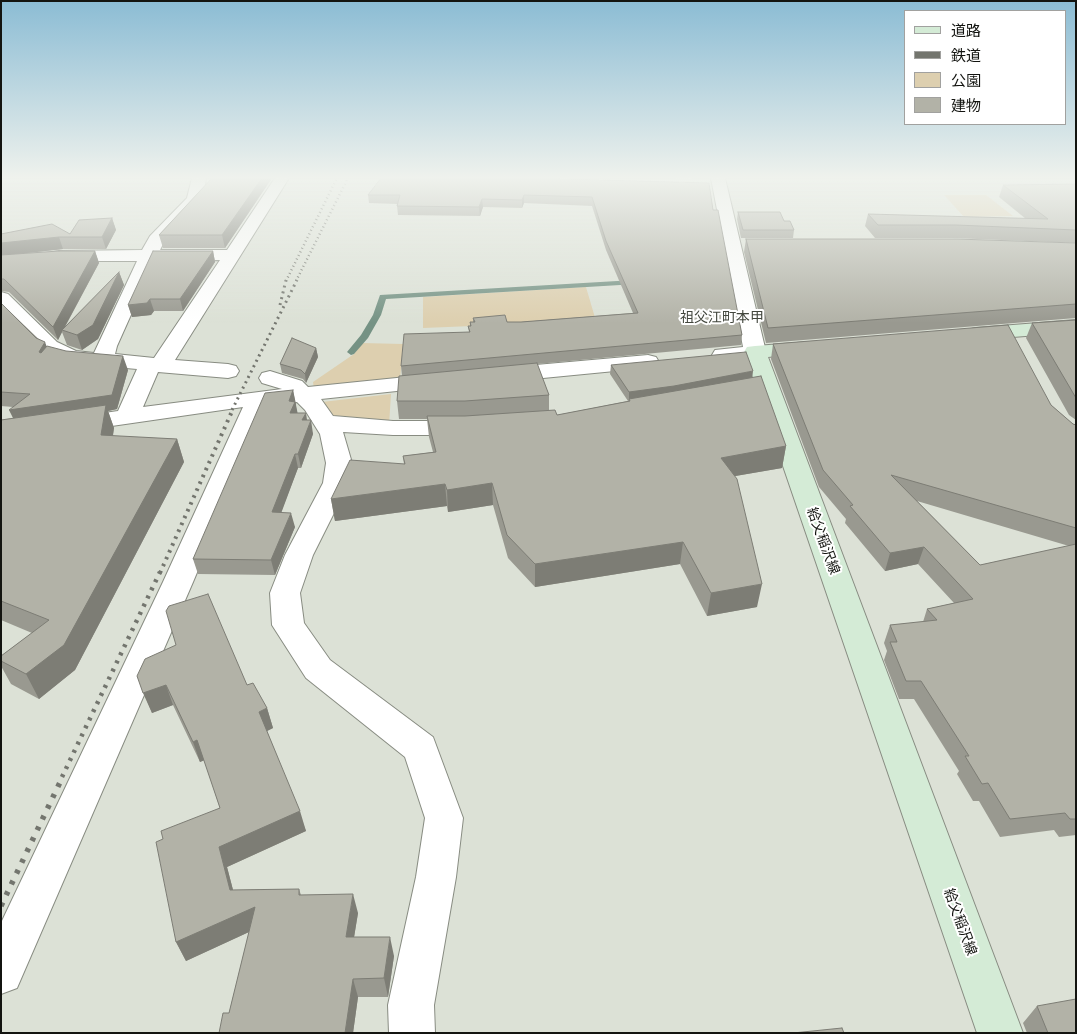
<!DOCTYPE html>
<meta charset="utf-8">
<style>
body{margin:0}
#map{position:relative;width:1077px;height:1034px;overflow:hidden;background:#dce1d6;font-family:"Alegreya Sans","Noto Sans JP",sans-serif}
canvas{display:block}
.frame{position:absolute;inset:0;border:2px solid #131410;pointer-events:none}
.legend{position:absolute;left:904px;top:10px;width:162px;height:115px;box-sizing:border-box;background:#fff;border:1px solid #a1a19f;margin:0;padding:6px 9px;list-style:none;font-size:15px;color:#131410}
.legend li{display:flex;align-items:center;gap:10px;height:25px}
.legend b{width:25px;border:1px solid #a1a19f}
</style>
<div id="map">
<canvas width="1077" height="1034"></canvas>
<div class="frame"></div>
<ul class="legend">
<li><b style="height:6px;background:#d4ebd6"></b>道路</li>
<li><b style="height:6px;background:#73756e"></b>鉄道</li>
<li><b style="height:14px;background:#ddcfaf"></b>公園</li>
<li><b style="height:14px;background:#b2b2a7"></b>建物</li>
</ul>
</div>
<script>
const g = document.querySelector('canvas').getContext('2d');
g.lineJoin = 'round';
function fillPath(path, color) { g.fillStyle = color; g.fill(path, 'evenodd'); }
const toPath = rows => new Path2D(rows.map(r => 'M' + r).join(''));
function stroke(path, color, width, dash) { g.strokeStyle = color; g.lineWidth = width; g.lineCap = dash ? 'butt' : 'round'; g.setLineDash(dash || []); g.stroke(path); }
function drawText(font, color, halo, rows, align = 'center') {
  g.font = font + ' "Alegreya Sans","Noto Sans JP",sans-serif'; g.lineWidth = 4; g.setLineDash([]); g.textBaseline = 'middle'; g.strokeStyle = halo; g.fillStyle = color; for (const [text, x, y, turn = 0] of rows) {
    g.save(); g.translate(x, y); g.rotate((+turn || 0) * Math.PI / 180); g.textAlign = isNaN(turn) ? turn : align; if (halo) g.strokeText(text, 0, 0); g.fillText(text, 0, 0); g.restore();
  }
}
const green = toPath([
 [944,195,986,195,1013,216,964,217],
 [586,287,596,321,423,328,423,297],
 [362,343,403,344,400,380,314,389,313,382,354,354],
 [391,394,389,425,333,418,322,402]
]);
const stream = toPath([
 [634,280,638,282,637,284,386,299,381,315,368,338,354,354,351,355,347,352,361,335,373,315,380,295,634,280]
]);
const minor = toPath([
 [192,178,206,178,203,199,164,242,160,250,227,250,275,178,289,178,175,360,228,364,236,366,239,371,236,376,228,378,158,372,143,407,282,389,262,383,259,378,262,373,270,371,302,381,308,387,436,374,444,376,447,381,444,386,321,399,333,416,393,421,466,421,475,423,478,428,475,433,466,435,393,435,343,432,352,463,349,483,313,555,300,593,304,623,330,660,433,737,463,818,456,877,434,1005,435,1033,389,1033,388,1005,416,877,425,818,405,757,306,678,272,625,270,593,285,555,323,483,326,463,320,434,305,410,297,402,267,405,193,582,17,988,1,994,1,923,163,582,243,407,1,442,1,428,118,411,137,369,71,363,43,350,1,309,1,292,8,294,57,342,76,351,94,353,137,261,59,261,53,260,50,256,53,252,59,251,142,250,150,236,187,198,192,178],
 [220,260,154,358,115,354,117,346,155,261,220,260],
 [711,178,725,178,766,352,763,357,723,361,715,360,712,355,715,350,743,347,711,178],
 [648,355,656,357,659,362,656,367,502,382,494,380,491,375,494,370,502,368,648,355]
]);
const secondary = toPath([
 [1076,320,1076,332,975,340,968,338,965,334,968,330,975,328,1076,320],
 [810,342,817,344,821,348,817,352,768,357,1023,1033,977,1033,744,352,747,347,755,346,810,342]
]);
const railFar4 = toPath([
 [286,281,337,178],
 [296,281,348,178]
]);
const railFar3 = toPath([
 [280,305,286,280],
 [232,410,297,280]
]);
const railFar2 = toPath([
 [160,573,233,409]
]);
const railFar1 = toPath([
 [62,777,160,572]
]);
const rail = toPath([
 [1,906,63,776]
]);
const wall = toPath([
 [212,178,272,178,225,248,163,248,159,235],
 [527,178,713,210,742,335,741,345,537,364,549,395,549,410,557,415,628,401,610,374,611,365,752,378,786,446,782,468,735,476,757,607,707,616,680,564,535,587,508,558,493,505,448,512,447,506,335,521,331,499,404,464,403,456,433,452,429,437,427,419,399,419,397,401,402,376,401,366,469,332,468,326,470,326,470,322,473,322,473,318,507,322,521,322,633,313,606,250,592,206,524,203,522,208,483,207,480,216,398,215,397,206,397,204,369,203,368,195],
 [664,178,706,178,706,179],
 [1076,184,1076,243,952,238,875,238,865,226,868,214,1026,219,999,197,1003,185],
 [738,212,784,221,794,230,793,238,741,238,737,219],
 [112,218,116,230,106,249,63,249,2,256,95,251,99,263,65,327,119,272,124,285,98,339,82,350,67,345,62,332,58,340,9,292,1,291,1,234,70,234],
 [746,239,1076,243,1076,318,766,343,744,252],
 [213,251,215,262,183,311,154,311,151,315,132,317,128,305],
 [1,303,47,347,128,370,117,409,108,411,114,428,113,436,177,439,184,462,75,670,39,699,11,684,1,666,1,656,32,633,1,620,1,420,13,418,13,407,1,406],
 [1076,320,1076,420,1069,415,1026,338,1032,323],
 [773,344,1051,405,1073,424,1076,425,1076,835,1059,837,1054,830,1000,837,979,801,973,801,957,774,959,771,914,699,899,699,884,660,887,651,884,643,890,625,923,622,927,609,954,603,918,564,885,571,845,523,846,519,819,487,771,359],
 [917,501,1069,546,980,565],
 [316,348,318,357,306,383,303,379,282,373,280,364],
 [293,390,297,413,307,420,313,434,301,468,298,468,281,512,295,527,275,575,198,574,193,559],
 [137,676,247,685,267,708,273,728,267,731,306,831,227,867,233,890,299,889,301,895,358,913,354,937,394,956,388,997,358,997,353,1033,219,1033,229,1013,249,932,186,961,176,942,163,839,220,808,204,760,200,762,173,705,152,713],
 [1037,1006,1076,1033,1027,1033,1023,1023]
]);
const shadedWall = toPath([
 [262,178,272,178,225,248,222,235],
 [524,195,524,203,522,208,522,200],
 [482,199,483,207,480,216,479,207],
 [112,218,116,230,106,249,102,237],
 [59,237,63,249,1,256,1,243],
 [95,251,99,263,63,330,62,330,62,332,58,340,53,327],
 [213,251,215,262,183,311,180,299],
 [119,272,124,285,98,339,82,350,77,335],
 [150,299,154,311,151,315,132,317,128,305],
 [45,342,50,355,45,365,39,352],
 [316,348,318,357,306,383,305,374],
 [123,356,128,370,117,409,108,411,114,428,109,458,16,424,9,410],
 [753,371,752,380,629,399,629,392],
 [293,390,296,404,296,405,298,415,290,413,289,401],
 [306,413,308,427,302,420],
 [311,420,313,434,301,468,298,454],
 [177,439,184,462,75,670,39,699,26,674],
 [786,446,782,468,718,479,721,458],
 [295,454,298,468,276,527,272,512],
 [492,483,493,505,448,512,447,490],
 [445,484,447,506,335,521,331,499],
 [291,513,295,527,275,575,271,560],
 [683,542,680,564,535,587,535,564],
 [924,547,918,564,885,571,890,553],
 [762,584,757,607,707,616,711,593],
 [166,685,173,705,152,713,143,693],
 [267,708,273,728,265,732,259,712],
 [197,740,205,760,200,762,193,742],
 [300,811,306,831,227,867,238,909,230,890,219,847],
 [353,894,358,913,351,956,346,937],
 [255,907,262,926,186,961,176,942],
 [390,937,394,956,388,997,384,978],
 [353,979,358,997,353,1033,345,1033]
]);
const building = toPath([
 [212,178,262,178,222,235,159,235,212,178],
 [381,178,528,178,709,183,713,210,718,210,742,335,401,366,404,334,470,332,468,326,471,326,470,322,475,322,473,318,505,315,507,322,521,322,638,313,606,241,592,197,524,195,522,200,482,199,479,207,397,206,400,195,368,195,381,178],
 [1076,184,1076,230,956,225,878,225,868,214,1048,219,1003,185,1076,184],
 [738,212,780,212,784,221,790,221,794,230,743,230,738,212],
 [112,218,102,237,59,237,1,243,1,234,52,224,70,234,79,220,112,218],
 [746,239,956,239,1076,243,1076,304,768,328,746,239],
 [59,251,95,251,53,327,4,279,1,279,1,255,59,251],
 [153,251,213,251,180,299,150,299,147,303,128,305,153,251],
 [119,272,93,325,77,335,62,330,119,272],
 [1,303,36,338,45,342,39,352,41,353,47,346,66,351,123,356,112,395,9,410,30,394,1,392,1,303],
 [1076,320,1076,398,1032,323,1076,320],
 [1008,325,1051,405,1073,424,1076,425,1076,528,891,475,980,565,1076,544,1076,819,1070,819,1065,813,1010,819,988,783,982,784,965,756,969,756,921,681,906,681,890,642,897,642,890,625,937,620,927,609,973,599,924,547,890,553,850,506,853,505,823,470,773,344,1008,325],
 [292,338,316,348,305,374,301,370,280,364,292,338],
 [746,352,753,371,674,386,629,392,611,365,746,352],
 [537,363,549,395,465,401,397,401,399,376,537,363],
 [761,376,786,446,721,458,737,479,762,584,711,593,683,542,535,564,507,535,492,483,447,490,445,484,331,499,350,460,405,464,403,456,436,452,427,416,465,416,555,410,557,415,630,401,629,399,761,376],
 [293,390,289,401,295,402,290,413,306,413,302,420,311,420,298,454,295,454,272,512,291,513,271,560,193,559,265,393,293,390],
 [106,405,101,435,177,439,64,645,26,674,1,661,1,656,49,620,1,601,1,420,106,405],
 [208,594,247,685,253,683,267,708,259,712,300,811,219,847,230,890,299,889,299,895,353,894,346,937,390,937,384,978,353,979,345,1033,219,1033,223,1013,229,1013,255,907,176,942,156,842,163,839,161,831,220,808,197,740,193,742,166,685,143,693,137,676,145,659,176,645,166,611,169,606,208,594],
 [1076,999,1076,1033,1048,1033,1037,1006,1076,999],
 [842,1028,844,1033,793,1033,842,1028]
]);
const farQuarternames = [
 ["祖父江町本甲",722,318]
];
const streetNames = [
 ["給父稲沢線",823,541,70],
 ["給父稲沢線",960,922,70]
];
fillPath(green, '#ddcfaf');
fillPath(stream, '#759284');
stroke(minor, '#888c82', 2);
stroke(secondary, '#888c82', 2);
fillPath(minor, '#fff');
fillPath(secondary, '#d4ebd6');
stroke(railFar4, '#73756e', 2.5, [1, 3]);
stroke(railFar3, '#73756e', 3, [2, 4]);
stroke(railFar2, '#73756e', 4, [2.5, 5]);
stroke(railFar1, '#73756e', 4.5, [3, 6]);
stroke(rail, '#73756e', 5.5, [4, 8]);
fillPath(wall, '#999990');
fillPath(shadedWall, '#7d7d75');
fillPath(building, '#b2b2a7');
stroke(building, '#7d7d75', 1);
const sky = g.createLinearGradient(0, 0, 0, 323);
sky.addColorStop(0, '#8bbcd4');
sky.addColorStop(0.55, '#eff2ed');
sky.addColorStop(1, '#eff2ed00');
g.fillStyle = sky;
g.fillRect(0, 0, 1077, 323);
drawText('14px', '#42463d', '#fff', farQuarternames);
drawText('14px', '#131410', '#fff', streetNames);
</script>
